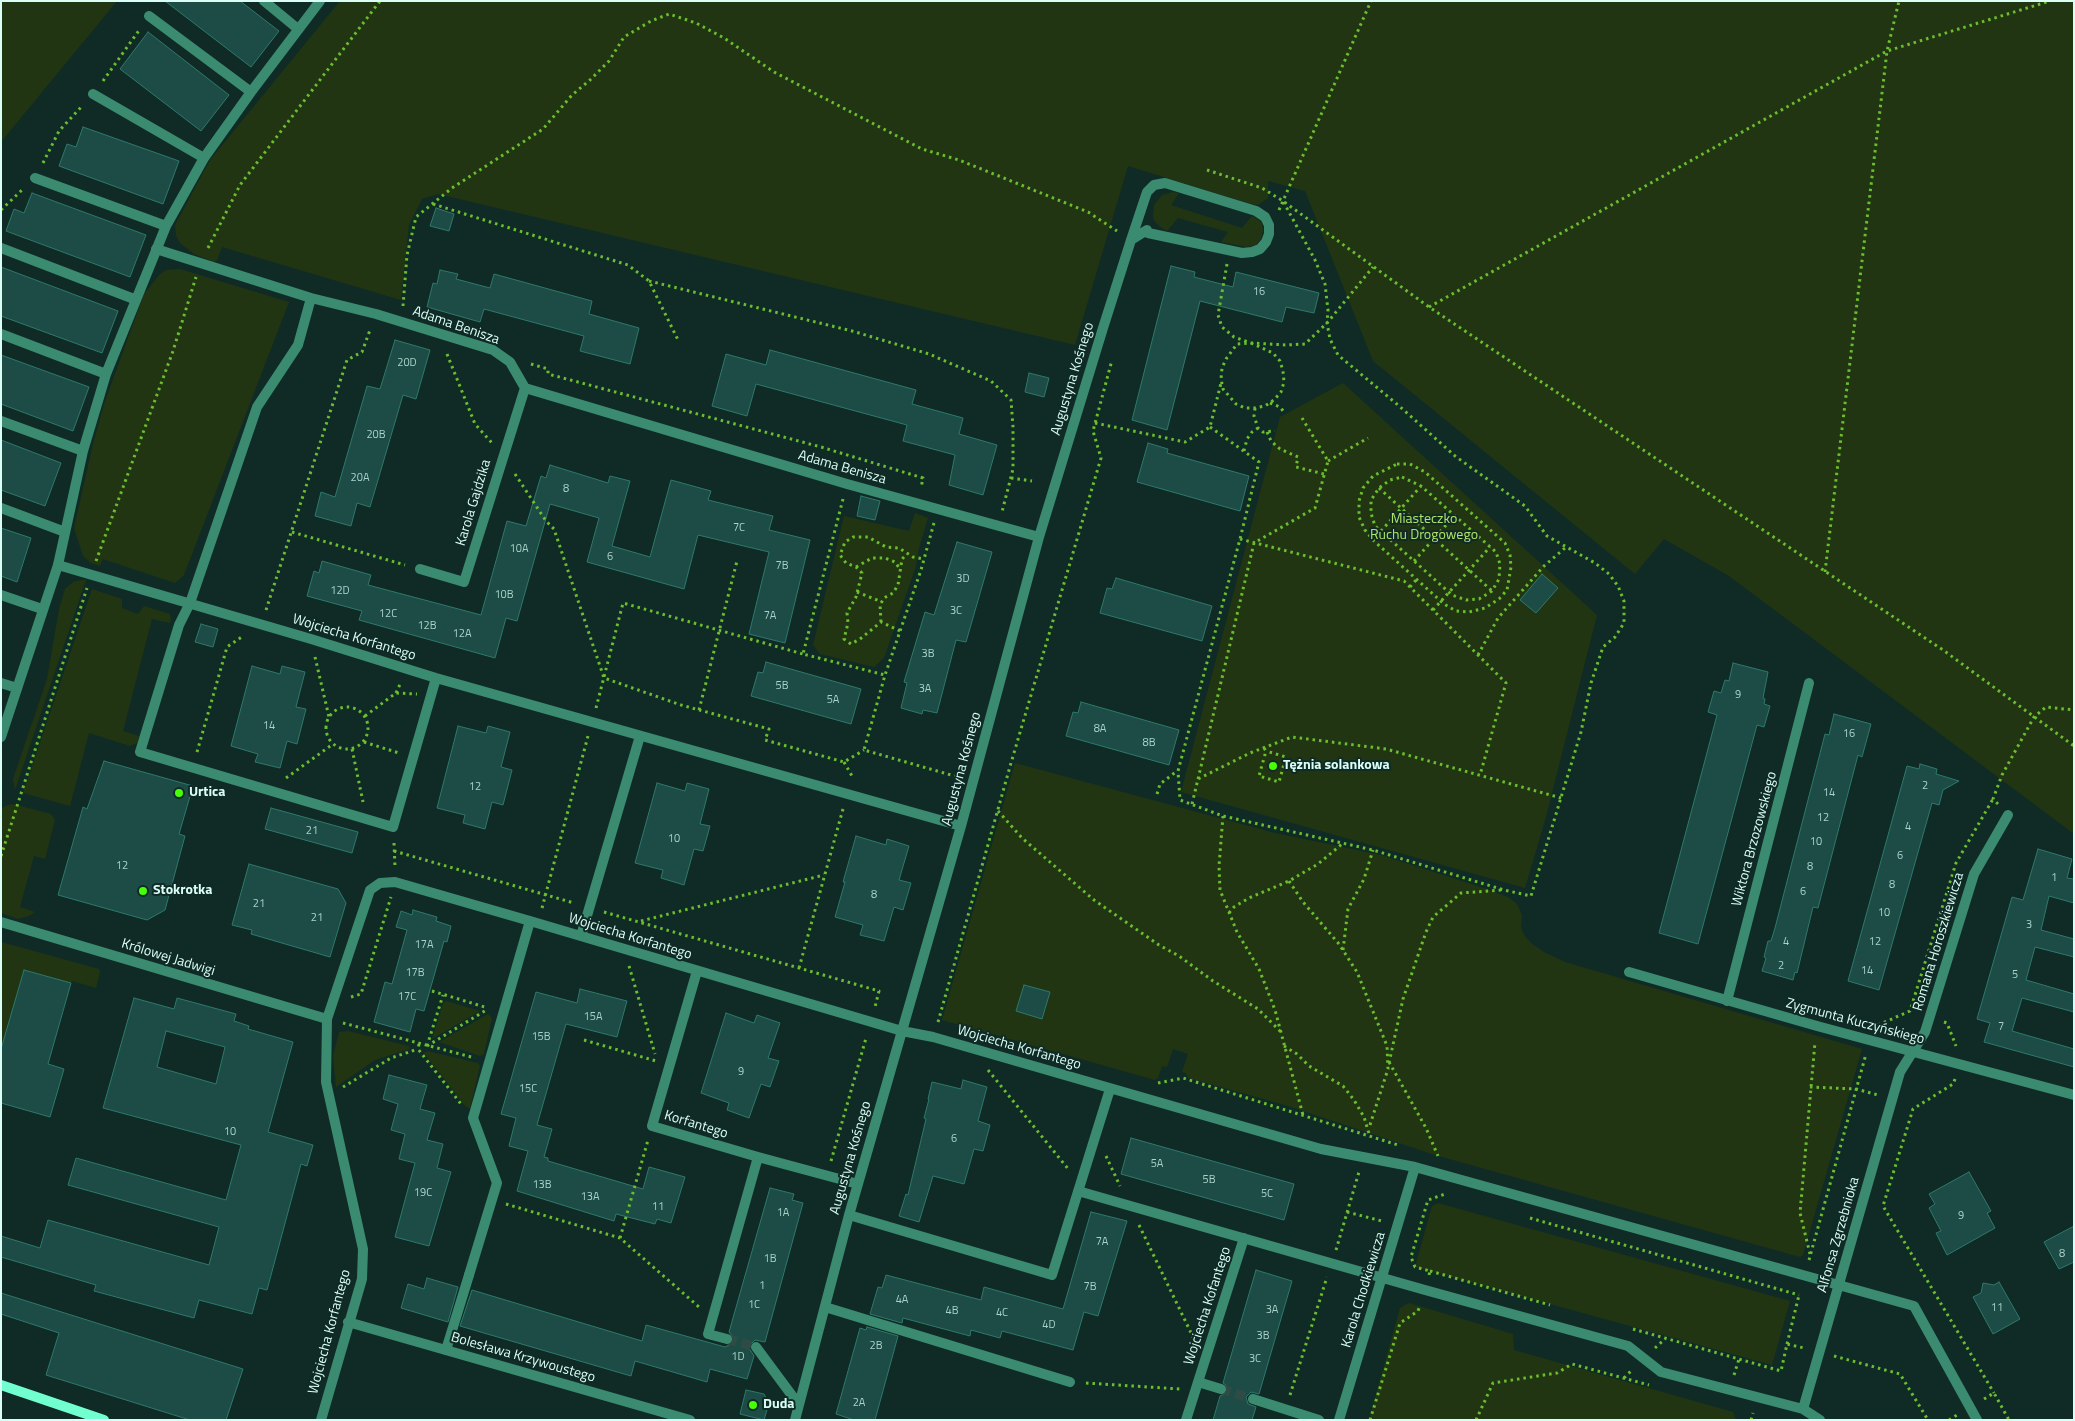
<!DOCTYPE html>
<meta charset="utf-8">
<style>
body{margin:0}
#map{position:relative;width:2075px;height:1421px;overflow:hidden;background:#102b26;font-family:"Titillium Web",sans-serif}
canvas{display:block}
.frame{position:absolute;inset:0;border:2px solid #dafff6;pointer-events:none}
</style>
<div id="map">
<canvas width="2075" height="1421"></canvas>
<div class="frame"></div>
</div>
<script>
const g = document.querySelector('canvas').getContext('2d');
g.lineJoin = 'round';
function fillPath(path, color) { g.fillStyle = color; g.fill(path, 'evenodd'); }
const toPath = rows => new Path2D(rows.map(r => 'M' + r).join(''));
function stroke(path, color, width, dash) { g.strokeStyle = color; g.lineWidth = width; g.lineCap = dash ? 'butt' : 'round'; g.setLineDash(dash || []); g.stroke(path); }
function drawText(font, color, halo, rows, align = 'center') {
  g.font = font + ' "Titillium Web",sans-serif'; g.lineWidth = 4; g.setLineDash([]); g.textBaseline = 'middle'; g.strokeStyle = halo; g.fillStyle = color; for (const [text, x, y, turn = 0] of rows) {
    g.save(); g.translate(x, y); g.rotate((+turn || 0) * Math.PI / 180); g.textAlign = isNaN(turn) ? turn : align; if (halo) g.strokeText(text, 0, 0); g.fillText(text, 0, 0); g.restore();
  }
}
const green = toPath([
 [1,1,117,1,1,142],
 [340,1,2074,1,2074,834,1729,576,1664,539,1635,574,1373,361,1305,191,1268,181,1268,198,1258,205,1251,204,1128,166,1075,345,438,194,422,199,409,225,401,300,222,247,217,260,214,262,194,254,180,243,176,235,175,225,210,160],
 [1173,192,1179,193,1171,205,1242,228,1252,216,1257,219,1262,223,1263,230,1261,239,1256,245,1247,247,1221,242,1228,232,1178,218,1167,231,1162,228,1156,223,1153,218,1154,205,1162,195],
 [180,269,289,302,184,575,175,583,103,559,100,566,91,563,83,556,74,528,93,444,104,404,144,294,160,274,166,270],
 [1343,383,1597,615,1546,817,1525,888,1181,792,1280,417],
 [915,513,928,518,919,548,916,566,884,658,874,667,820,654,813,645,844,516,909,531],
 [81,580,86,580,15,790,13,779,47,679,59,609,65,589,73,582],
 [92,589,122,599,122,608,138,614,144,606,170,614,171,619,170,623,152,619,123,731,139,736,137,743,130,746,89,733,70,806,23,793],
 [1015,763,1275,833,1381,855,1487,889,1508,897,1517,904,1522,915,1521,927,1524,935,1532,944,1544,952,1565,962,1862,1049,1803,1255,1800,1257,1435,1155,1285,1105,1188,1078,1186,1073,1182,1072,1188,1054,1173,1049,1167,1067,1162,1066,1158,1078,1155,1080,942,1020],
 [13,804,51,814,55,820,45,859,34,856,20,907,35,912,29,916,18,919,1,913,1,809,7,805],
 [1,942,99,969,100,972,96,988,72,981,71,983,24,970,1,1049],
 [446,1001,480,1011,432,1039,443,1003],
 [488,1014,492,1018,484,1054,480,1056,439,1042],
 [348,1031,409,1046,410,1049,375,1060,336,1087,333,1056,339,1032],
 [427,1051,478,1063,480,1066,470,1108,466,1107,424,1053],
 [1438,1203,1790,1301,1772,1365,1415,1267,1432,1206],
 [1409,1303,1513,1334,1514,1350,1733,1412,1736,1420,1369,1420,1400,1308]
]);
const building = toPath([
 [165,1,240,1,279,31,251,67,165,1],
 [148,32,229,95,201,131,120,69,148,32],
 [83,127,179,161,163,204,59,166,67,144,76,147,83,127],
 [32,193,146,235,130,277,6,231,14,209,24,213,32,193],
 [436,208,454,214,449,231,430,226,436,208],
 [1171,266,1195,272,1194,277,1233,287,1236,272,1319,293,1314,313,1286,307,1282,322,1200,301,1167,430,1132,420,1171,266],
 [1,267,118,311,102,353,1,316,1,267],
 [440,270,458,274,456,279,490,288,494,274,592,301,589,314,639,328,630,364,580,351,584,336,484,309,480,322,427,307,433,283,437,284,440,270],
 [395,340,430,350,416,399,403,395,370,507,357,503,351,526,315,516,321,492,335,497,367,386,380,389,395,340],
 [770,350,916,390,912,404,963,418,959,434,997,445,983,495,949,485,955,455,903,441,907,425,756,384,747,416,712,406,726,354,766,365,770,350],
 [1,355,89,387,73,431,1,404,1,355],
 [1029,373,1049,378,1044,397,1025,392,1029,373],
 [1,440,61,463,45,506,1,490,1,440],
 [1148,443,1168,449,1167,453,1249,476,1240,511,1137,482,1148,443],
 [550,465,608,483,610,476,630,481,612,546,650,557,671,480,711,491,708,500,773,516,769,530,810,540,785,643,749,634,769,552,698,535,684,589,587,562,599,518,550,504,517,621,506,618,495,658,359,620,362,611,307,596,314,571,319,573,322,561,371,575,368,585,481,615,507,521,526,526,541,476,546,478,550,465],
 [861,496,880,501,875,520,857,516,861,496],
 [1,528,31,538,17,582,1,576,1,528],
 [957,542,992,552,966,642,956,640,937,713,923,710,922,714,901,708,907,683,904,682,925,612,934,615,957,542],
 [1542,574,1558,588,1536,613,1520,600,1542,574],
 [1116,578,1212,606,1202,641,1100,613,1107,588,1112,589,1116,578],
 [201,624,218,629,213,647,195,642,201,624],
 [766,662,861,689,851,724,751,696,758,672,763,673,766,662],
 [1733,663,1768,672,1763,698,1765,699,1764,704,1770,706,1764,727,1757,725,1698,944,1659,933,1717,715,1708,712,1714,691,1721,693,1725,680,1729,681,1733,663],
 [252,666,280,674,282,666,305,672,296,707,306,709,297,744,287,741,280,768,255,762,258,754,231,746,252,666],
 [1081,702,1179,730,1169,765,1066,736,1073,712,1078,713,1081,702],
 [1834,714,1871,724,1862,757,1858,755,1818,908,1813,907,1797,973,1795,972,1793,980,1762,971,1766,958,1764,957,1768,941,1771,941,1775,928,1825,734,1829,735,1834,714],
 [458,726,486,733,488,726,510,732,501,767,512,770,503,805,492,802,485,829,463,823,465,815,437,808,458,726],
 [104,761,193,786,179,834,185,836,165,910,147,920,58,895,83,807,87,809,104,761],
 [1920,764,1937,769,1936,774,1959,781,1943,790,1939,805,1932,803,1879,990,1848,981,1907,766,1919,769,1920,764],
 [657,783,685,791,687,783,709,789,700,824,710,826,703,851,694,849,684,885,661,878,663,870,635,863,657,783],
 [271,808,358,832,352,853,265,829,271,808],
 [856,836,886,845,887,839,909,846,899,880,911,883,903,910,894,907,884,941,860,935,863,925,835,917,845,882,843,882,856,836],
 [2038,849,2072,859,2067,878,2074,879,2074,903,2049,896,2041,930,2074,939,2074,957,2035,947,2026,980,2074,994,2074,1012,2022,998,2012,1031,2074,1049,2074,1067,1984,1042,1990,1023,1977,1019,2012,897,2023,900,2038,849],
 [249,864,338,889,346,903,330,957,251,934,252,930,232,925,249,864],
 [413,910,437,917,436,921,451,926,447,942,444,941,424,1011,416,1009,410,1032,374,1022,385,982,392,984,407,930,396,927,401,911,412,915,413,910],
 [24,970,71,983,48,1064,64,1069,50,1117,1,1103,1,1049,24,970],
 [1024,985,1050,992,1042,1019,1016,1011,1024,985],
 [580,989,627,1001,617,1037,566,1024,537,1125,552,1129,544,1157,548,1158,548,1161,643,1189,649,1167,685,1177,671,1223,657,1219,655,1224,616,1214,614,1221,517,1191,528,1151,509,1146,516,1118,501,1114,536,992,577,1003,580,989],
 [134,998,174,1009,177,998,236,1014,234,1021,249,1026,248,1029,293,1042,268,1132,313,1145,307,1166,301,1164,267,1290,259,1288,252,1314,199,1300,194,1318,94,1291,96,1285,1,1257,1,1236,40,1248,48,1220,209,1265,219,1227,68,1185,76,1158,226,1200,241,1145,103,1108,134,998],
 [166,1031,225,1047,216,1084,157,1067,166,1031],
 [726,1013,754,1023,757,1015,780,1023,768,1058,779,1061,770,1087,761,1084,749,1118,727,1110,729,1103,701,1093,726,1013],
 [389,1075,427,1085,420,1109,435,1113,427,1140,443,1144,437,1168,451,1172,429,1246,395,1237,415,1163,399,1159,405,1134,391,1130,398,1104,383,1099,389,1075],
 [963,1080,987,1087,978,1121,990,1125,983,1151,974,1149,964,1184,933,1176,919,1222,899,1216,906,1194,908,1195,926,1119,924,1118,929,1099,928,1099,932,1082,961,1089,963,1080],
 [1131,1138,1294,1184,1284,1220,1121,1174,1131,1138],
 [1969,1172,1991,1211,1987,1213,1995,1228,1947,1255,1936,1233,1941,1231,1929,1208,1935,1204,1929,1194,1969,1172],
 [770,1188,794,1194,792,1200,803,1203,765,1342,755,1340,750,1345,749,1348,754,1356,747,1379,710,1369,707,1382,635,1361,631,1376,460,1326,472,1290,642,1341,646,1325,725,1347,729,1345,733,1341,734,1338,729,1332,770,1188],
 [1091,1212,1127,1221,1098,1316,1084,1312,1073,1350,1002,1331,1000,1338,971,1330,970,1336,903,1318,902,1323,870,1314,878,1287,882,1288,886,1275,981,1300,984,1287,1063,1309,1091,1212],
 [2074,1226,2074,1262,2059,1269,2044,1242,2074,1226],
 [1256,1270,1292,1281,1259,1394,1251,1392,1246,1397,1248,1404,1256,1407,1252,1420,1213,1420,1220,1396,1225,1394,1228,1391,1226,1385,1223,1383,1256,1270],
 [427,1278,458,1287,448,1322,401,1308,408,1284,424,1289,427,1278],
 [1999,1282,2020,1319,1993,1334,1973,1297,1981,1293,1983,1283,1994,1285,1999,1282],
 [1,1293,243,1369,226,1420,190,1420,46,1375,59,1333,1,1314,1,1293],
 [867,1327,898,1336,875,1420,854,1420,836,1414,860,1328,866,1330,867,1327],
 [746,1390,764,1394,769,1403,764,1420,740,1414,746,1390]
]);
const streetTunnel = toPath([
 [727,1339,756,1347],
 [1221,1389,1253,1399]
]);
const path = toPath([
 [103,81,140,29],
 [43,163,59,131,83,105],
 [1207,170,1262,188,1283,201,1429,307,1943,650,2074,746],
 [433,204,628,265,649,281,679,342],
 [1,210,24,188],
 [1279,210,1371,1],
 [208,248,240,185,380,1],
 [1227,264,1218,315,1222,327,1234,337,1251,343,1286,345,1305,344,1327,323,1373,267],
 [649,281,852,331,929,354,991,381,1011,400,1013,427,1013,469,1002,512],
 [403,306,407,255,416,217,452,188,543,129,572,95,590,80,609,61,624,37,651,21,669,14,696,23,724,38,774,72,922,149,959,160,1088,212,1117,231],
 [1429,307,1887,51,2050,1],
 [1251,343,1273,353,1280,361,1283,371,1284,382,1281,392,1274,400,1265,406,1255,408,1245,408,1236,404,1223,389,1221,379,1222,368,1226,359,1237,344,1251,343],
 [447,354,475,424,492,443],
 [531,364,548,369,548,374,821,447,923,478,921,488],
 [1270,403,1280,407,1284,412],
 [1255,408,1254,416,1258,428,1263,432,1275,431],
 [1095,423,1185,442,1210,427,1221,383],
 [1210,427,1259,462,1240,539,1178,771,1180,800,1223,816,1373,850,1504,890,1531,896,1581,732,1591,683,1603,647,1615,637,1624,623,1624,601,1618,586,1609,574,1595,563,1547,536,1525,506,1455,456,1398,405,1338,355,1330,339,1327,323,1328,310,1325,284,1315,260,1283,201],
 [1267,432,1271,441,1280,449,1298,457,1296,467,1324,474],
 [1244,451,1247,439,1252,432,1258,428],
 [1328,461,1368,438],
 [1397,464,1410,464,1425,472,1505,543,1510,555,1511,567,1507,590,1499,599,1485,608,1469,612,1456,611,1444,604,1374,541,1365,530,1359,517,1359,501,1363,488,1373,476,1397,464],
 [515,474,546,521,554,529,604,678,681,705,769,729,765,740,844,762,864,750],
 [1402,477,1421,486,1496,552,1500,564,1499,579,1492,591,1479,599,1466,600,1452,595,1375,526,1371,513,1371,500,1379,488,1390,480,1402,477],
 [1011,478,1032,481],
 [1379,488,1492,591],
 [843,499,803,654,885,675],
 [934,523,921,570,885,675,864,750,958,777],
 [1381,531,1421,486],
 [292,532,405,565],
 [1240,539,1404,581,1506,683,1480,775],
 [96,561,173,351,196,277],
 [1414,561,1455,515],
 [856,567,872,558,885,558,895,562,900,569],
 [1825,572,1887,51,1899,1],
 [1410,587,1417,579],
 [857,592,882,602],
 [266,610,347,360,362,352,370,330],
 [1433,610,1490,547],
 [881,622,880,605,884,598,893,593,898,585,902,559,907,554],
 [900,631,881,622,860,639,851,644,844,639,848,623,847,613,856,597,862,573,856,567,846,563,840,555,845,542,853,537,868,537,886,547,899,548,913,557,924,559],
 [1478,655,1498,618,1544,566,1565,548],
 [315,657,329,717],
 [396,693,401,682],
 '326 728a21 21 0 1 1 42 0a21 21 0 1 1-42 0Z',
 [596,708,623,603,803,654],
 [699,710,737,561],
 [365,716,396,693,417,694],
 [364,742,399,753],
 [1264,748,1266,751,1259,776,1279,782,1286,757,1266,751],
 [352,749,363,802],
 [197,752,227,647,243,636],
 [844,762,852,776,851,779],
 [286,778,333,744],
 [1198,779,1254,543,1315,508,1328,461,1302,418],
 [1157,794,1160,784,1177,771],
 [1192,804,1198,779,1250,753,1292,737,1386,749,1561,798],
 [1998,804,1993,799,2002,775,2034,717,2046,707,2074,710],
 [998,811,1022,838,1094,900,1159,945,1179,956,1213,981,1258,1009,1280,1031],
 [1223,816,1219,866,1220,890,1237,932,1259,969,1275,1010,1303,1115],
 [394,843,395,867],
 [394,851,574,903],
 [1,856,87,588],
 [1289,881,1303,902,1339,944,1357,972,1387,1046,1388,1069,1369,1128],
 [542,908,588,736],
 [604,912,879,991,875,1007],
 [1229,913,1234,907,1249,898,1289,881,1318,864,1342,844],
 [641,921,824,875],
 [1343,950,1348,909,1364,879,1373,850],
 [629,966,655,1054],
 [799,968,843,809],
 [432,991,488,1008],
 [351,997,361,994,391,897],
 [938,1022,1011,763,1101,458,1093,431,1112,360],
 [1944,1022,1947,1023,1956,1046],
 [343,1023,475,1058],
 [1878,1025,1910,1011,1956,863,1993,799],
 [584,1040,656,1061],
 [419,1044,418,1049,461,1104],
 [427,1046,488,1009],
 [427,1046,443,995],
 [1284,1046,1297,1054,1309,1066,1343,1086,1354,1100,1364,1117,1370,1137],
 [1389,1062,1426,1128,1438,1156],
 [1389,1063,1403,999,1426,932,1433,917,1461,893,1502,890],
 [988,1070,1069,1170],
 [1955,1079,1953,1084,1913,1109,1883,1206,1994,1393],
 [1158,1083,1183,1078,1398,1145],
 [343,1087,391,1058,418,1049],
 [1810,1087,1856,1089,1878,1095],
 [1106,1156,1120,1186],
 [831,1161,866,1038],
 [506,1204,620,1238,699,1307],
 [1347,1212,1382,1221],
 [1530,1218,1799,1295],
 [1139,1225,1194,1339],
 [620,1238,648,1140],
 [1336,1250,1359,1172],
 [1810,1254,1800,1213,1815,1042],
 [1809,1260,1866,1054],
 [1430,1271,1550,1305],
 [1429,1275,1430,1271,1415,1267,1411,1257,1428,1200,1445,1194],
 [1633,1329,1781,1371,1787,1344,1804,1348],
 [1787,1344,1799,1295],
 [1655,1348,1665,1339],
 [1834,1356,1900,1374,1928,1420],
 [1734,1375,1739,1359],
 [1624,1378,1633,1369],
 [1086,1383,1180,1389],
 [1290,1395,1327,1277],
 [1984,1399,1994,1393,2009,1420],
 [1370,1420,1400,1323,1418,1311,1420,1305],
 [1476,1420,1493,1383,1557,1373,1572,1364,1649,1385],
 [1751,1420,1753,1413],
 [1949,1420,1957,1415]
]);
const lane = toPath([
 [264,1,298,29],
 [149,16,251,92],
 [93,94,204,158],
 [35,178,166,226],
 [1,248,134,299],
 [1,334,106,374],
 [1,421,83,451],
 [1,508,65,532],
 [58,565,83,451,106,374,166,226,204,158,251,92,320,1],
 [1,595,42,609],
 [1,683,17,688],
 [446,1350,469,1275]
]);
const street = toPath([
 [156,249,311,298],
 [420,569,464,582,525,388],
 [436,678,393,827,140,752,179,625,190,603,257,407,298,345,311,298,376,314,493,350,510,362,525,388,847,484,1039,537],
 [1,737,58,565,311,639,436,678,961,826],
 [1,922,327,1019],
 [581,936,640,736],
 [697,971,652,1126,758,1157,858,1184],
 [1629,972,1817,1026,2074,1095],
 [1727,1001,1809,683],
 [1078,1191,1425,1290,1628,1346,1661,1372,1803,1409],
 [849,1215,1052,1275,1110,1089],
 [469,1275,497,1183,473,1118,530,921,902,1031,933,1037,1321,1149,1415,1167,1914,1306,1977,1420],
 [825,1307,1070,1382],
 [348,1322,690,1420],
 [727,1339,708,1334,758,1157],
 [756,1347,799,1405],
 [1221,1389,1198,1382,1244,1238],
 [1253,1399,1319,1420],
 [321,1420,362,1279,363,1249,326,1082,327,1019,370,890,380,883,395,882,530,921],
 [795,1420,849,1215,961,826,1039,537,1103,328,1131,240,1147,192,1154,185,1165,183,1256,211,1265,217,1269,225,1269,234,1266,242,1260,249,1252,252,1242,253,1148,233,1147,230,1131,240],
 [1186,1420,1198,1382],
 [1339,1420,1415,1167],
 [1820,1420,1803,1409,1900,1072,1925,1032,1974,874,2008,815]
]);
const secondary = toPath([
 [1,1385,104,1420]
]);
const markers = [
 [1273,766,5,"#47ff06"],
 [179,793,5,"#47ff06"],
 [143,891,5,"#47ff06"],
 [753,1405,5,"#47ff06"]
];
const numberNames = [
 ["16",1259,292],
 ["20D",407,363],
 ["20B",376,435],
 ["20A",360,478],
 ["8",566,489],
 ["7C",739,528],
 ["10A",519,549],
 ["6",610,557],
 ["7B",782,566],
 ["3D",963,579],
 ["12D",340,591],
 ["10B",504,595],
 ["3C",956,611],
 ["12C",388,614],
 ["7A",770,616],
 ["12B",427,626],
 ["12A",462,634],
 ["3B",928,654],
 ["5B",782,686],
 ["3A",925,689],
 ["9",1738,695],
 ["5A",833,700],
 ["14",269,726],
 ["8A",1100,729],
 ["16",1849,734],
 ["8B",1149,743],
 ["2",1925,786],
 ["12",475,787],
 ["14",1829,793],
 ["12",1823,818],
 ["4",1908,827],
 ["21",312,831],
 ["10",674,839],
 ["10",1816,842],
 ["6",1900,856],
 ["12",122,866],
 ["8",1810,867],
 ["1",2054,878],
 ["8",1892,885],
 ["6",1803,892],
 ["8",874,895],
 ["21",259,904],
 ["10",1884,913],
 ["21",317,918],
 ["3",2029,925],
 ["4",1786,942],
 ["12",1875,942],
 ["17A",424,945],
 ["2",1781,966],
 ["14",1867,971],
 ["17B",415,973],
 ["5",2015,975],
 ["17C",407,997],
 ["15A",593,1017],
 ["7",2001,1027],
 ["15B",541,1037],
 ["9",741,1072],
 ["15C",528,1089],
 ["10",230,1132],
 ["6",954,1139],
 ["5A",1157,1164],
 ["5B",1209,1180],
 ["13B",542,1185],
 ["19C",423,1193],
 ["5C",1267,1194],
 ["13A",590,1197],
 ["11",658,1207],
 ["1A",783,1213],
 ["9",1961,1216],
 ["7A",1102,1242],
 ["8",2062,1254],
 ["1B",770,1259],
 ["1",762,1286],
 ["7B",1090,1287],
 ["4A",902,1300],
 ["1C",754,1305],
 ["11",1997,1308],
 ["3A",1272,1310],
 ["4B",952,1311],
 ["4C",1002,1313],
 ["4D",1049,1325],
 ["3B",1263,1336],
 ["2B",876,1346],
 ["1D",738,1357],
 ["3C",1255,1359],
 ["2A",859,1403]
];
const streetNames = [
 ["Adama Benisza",456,326,19],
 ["Augustyna Kośnego",1073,379,-73],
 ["Adama Benisza",842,468,16],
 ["Karola Gajdzika",474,503,-73],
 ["Wojciecha Korfantego",354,638,17],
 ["Augustyna Kośnego",962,769,-75],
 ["Wiktora Brzozowskiego",1755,839,-75],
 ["Wojciecha Korfantego",630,937,17],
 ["Romana Horoszkiewicza",1939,942,-73],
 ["Królowej Jadwigi",168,958,17],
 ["Zygmunta Kuczyńskiego",1855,1022,15],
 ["Wojciecha Korfantego",1019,1048,16],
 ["Korfantego",696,1125,17],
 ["Augustyna Kośnego",851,1158,-74],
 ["Alfonsa Zgrzebnioka",1839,1235,-74],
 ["Karola Chodkiewicza",1364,1290,-73],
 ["Wojciecha Kofantego",1208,1306,-72],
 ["Wojciecha Korfantego",330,1332,-75],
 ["Bolesława Krzywoustego",523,1358,16]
];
const parkNames = [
 ["Miasteczko",1424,520],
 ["Ruchu Drogowego",1424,536]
];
const poiNames = [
 ["Tężnia solankowa",1283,766],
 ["Urtica",189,793],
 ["Stokrotka",153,891],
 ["Duda",763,1405]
];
fillPath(green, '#213513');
fillPath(building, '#1c4c45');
stroke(building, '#2e796c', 1);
stroke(streetTunnel, '#2e4b45', 10, [10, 5]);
stroke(path, '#6bbf2e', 3, [2.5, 4]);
stroke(lane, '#3b8b71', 10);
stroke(street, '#3b8b71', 10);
stroke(secondary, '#71ffcf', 10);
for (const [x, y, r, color] of markers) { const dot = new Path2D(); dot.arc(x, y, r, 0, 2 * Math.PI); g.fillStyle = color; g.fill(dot); stroke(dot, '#102b26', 2); }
drawText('11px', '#aad2ca', null, numberNames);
drawText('14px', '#dafff6', '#102b26', streetNames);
drawText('14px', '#b1e363', '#102b26', parkNames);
drawText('bold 14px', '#dafff6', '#102b26', poiNames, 'left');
</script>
